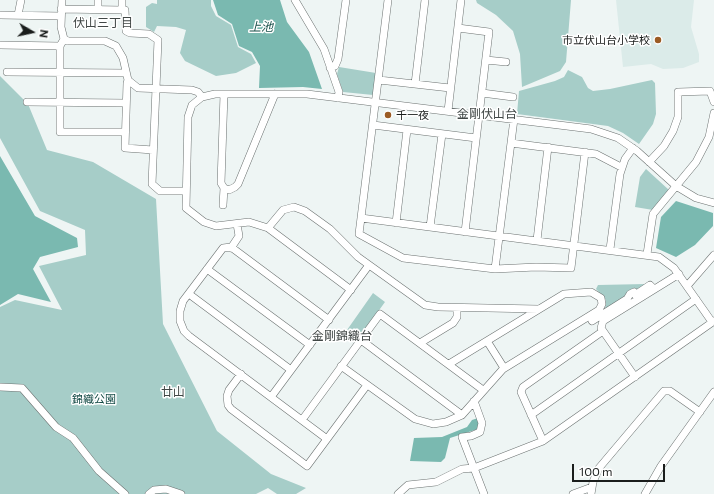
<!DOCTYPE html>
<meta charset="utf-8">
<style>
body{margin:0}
#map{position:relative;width:714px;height:494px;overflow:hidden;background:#eef5f4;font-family:Commissioner,sans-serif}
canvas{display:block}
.north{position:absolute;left:12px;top:12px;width:40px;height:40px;-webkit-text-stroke:3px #fff;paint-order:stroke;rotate:99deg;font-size:11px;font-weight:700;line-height:16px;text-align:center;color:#1a1d1c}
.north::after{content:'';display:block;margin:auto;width:14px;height:18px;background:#1a1d1c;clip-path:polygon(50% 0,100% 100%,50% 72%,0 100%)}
.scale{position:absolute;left:572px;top:464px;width:93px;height:18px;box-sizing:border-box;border:2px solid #1a1d1c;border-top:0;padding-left:5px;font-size:12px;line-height:14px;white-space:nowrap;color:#1a1d1c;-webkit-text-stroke:3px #fff;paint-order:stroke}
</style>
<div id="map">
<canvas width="714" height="494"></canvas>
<div class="north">N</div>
<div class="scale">100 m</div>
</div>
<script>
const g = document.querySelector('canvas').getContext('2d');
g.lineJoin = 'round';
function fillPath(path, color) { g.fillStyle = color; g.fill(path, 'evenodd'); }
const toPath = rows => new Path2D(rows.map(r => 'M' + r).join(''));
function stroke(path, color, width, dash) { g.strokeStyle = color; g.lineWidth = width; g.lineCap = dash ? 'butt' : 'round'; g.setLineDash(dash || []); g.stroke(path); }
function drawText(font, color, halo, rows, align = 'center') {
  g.font = font + ' Commissioner,"Noto Sans JP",sans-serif'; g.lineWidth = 3; g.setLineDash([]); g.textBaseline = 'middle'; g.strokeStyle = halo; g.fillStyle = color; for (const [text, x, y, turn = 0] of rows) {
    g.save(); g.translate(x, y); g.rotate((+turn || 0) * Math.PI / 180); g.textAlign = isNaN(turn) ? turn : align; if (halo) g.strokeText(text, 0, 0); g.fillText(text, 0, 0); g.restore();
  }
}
const built = toPath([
 [616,0,694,0,691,27,699,54,699,62,683,68,663,69,651,64,623,67]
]);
const green = toPath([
 [157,0,211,0,211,6,216,16,231,25,238,47,251,54,256,63,236,73,216,76,185,61,180,53,186,30,176,27,157,26,154,32,146,27,146,7,152,3,157,4],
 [476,0,571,0,566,62,560,71,522,87,520,54,513,31,496,15,477,3],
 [339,67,376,73,373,95,343,92,337,74],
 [568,70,582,77,588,88,593,91,610,89,652,80,655,83,656,114,653,124,639,144,623,133,608,126,517,114,519,91,555,81,564,77],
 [0,76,28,104,47,150,93,162,156,199,163,324,217,431,271,474,306,488,296,494,277,494,268,488,256,494,0,494,0,307,15,300,62,310,39,266,86,255,85,230,40,211,0,138],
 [646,169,669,190,653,210,635,207,640,177],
 [646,284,647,291,608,316,605,311,606,300,596,289,598,285],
 [373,293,385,302,359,338,347,330]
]);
const water = toPath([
 [213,0,280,0,287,22,309,52,322,89,303,87,259,88,260,66,252,52,239,46,232,24,218,15],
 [0,156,35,216,77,238,78,247,40,257,33,269,51,302,18,294,0,305],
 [676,201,713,213,713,226,695,245,676,257,656,248,661,217],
 [478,418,478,429,450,438,445,458,441,462,410,461,414,438,442,437,467,427,472,420]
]);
const minor = toPath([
 [62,0,61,27,64,39,68,41,105,41,116,46,123,58,128,80,138,88,192,90,198,92,202,97],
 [122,0,122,10,125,10,126,31,130,33,149,34,158,40,152,184,160,191,185,191],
 [295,0,324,49,339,92,338,98],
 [388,0,359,234,403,258,495,269,536,267,571,268,585,152],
 [61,9,122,10],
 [98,10,98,0],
 [0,15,61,16],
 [18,15,21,0],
 [458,28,489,32,465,232],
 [64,39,60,46,60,132,125,132],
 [0,45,60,46],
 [486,60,506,62],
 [330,68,335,66,338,59,346,0],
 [7,72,126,73],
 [128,80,127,83,125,148,153,150],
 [379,80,450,88],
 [415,84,425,0],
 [482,93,513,97],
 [224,94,221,183,224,188,229,190,235,187,238,184,275,94],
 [27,102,126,103],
 [448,111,461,0],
 [373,125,476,138],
 [511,143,596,154,621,167],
 [649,162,664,146,673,131,678,117,678,92,710,91,714,102],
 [223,205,224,188],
 [361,218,659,257,674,268,712,322],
 [396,223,407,130],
 [430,227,442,134],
 [268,228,283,210,294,207,305,211,330,229,358,257,425,305,438,307,538,309],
 [537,240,548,147],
 [231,248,239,236,237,224],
 [610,249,620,174,625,159,633,148],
 [647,254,653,214,696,162,709,137,714,113],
 [207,269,310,345],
 [495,269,514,119],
 [687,286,714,255],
 [351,290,268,228,249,222,216,226,204,222,186,208,188,117,192,105,202,97,215,94,307,94,591,129,618,138,637,151,676,186,696,198,714,203],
 [189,294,291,370],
 [592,321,627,299,630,294,634,292,635,295,650,285,654,289],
 [361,340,462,415],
 [487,341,504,368],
 [420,343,453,323,457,317,457,308],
 [341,366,415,419,433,424,446,422,462,415,503,369,599,310,602,304,601,298,591,292,564,294,449,364],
 [241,374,229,390,227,396,228,405,231,409,307,466,367,385],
 [635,377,601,328,603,321,679,274],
 [0,387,22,388,56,427,73,438,99,471,125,494],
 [271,397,369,265],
 [474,401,482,423,480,432,471,436,462,437,484,494],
 [531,415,696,299],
 [302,420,380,314,483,390],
 [327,439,189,336,184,331,180,321,180,311,183,301,223,248,231,247,329,320],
 [543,441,521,392,523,387,603,331],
 [149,494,154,490,166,489,181,494],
 [398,494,408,485,436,482,462,469,474,468,543,441,714,321],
 [573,494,592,487],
 [591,494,593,482,599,468,664,391,670,391,700,412],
 [645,494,661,466,714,392]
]);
const markers = [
 [658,40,4,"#9b5b24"],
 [388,115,4,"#9b5b24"]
];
const poiNames = [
 ["市立伏山台小学校",650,40],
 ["千一夜",396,115,"left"]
];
const parkNames = [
 ["錦織公園",94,399]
];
const neighbourhoodNames = [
 ["伏山三丁目",103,23],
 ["金剛伏山台",487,114],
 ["金剛錦織台",342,336],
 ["廿山",173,392]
];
const waterNames = [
 ["上池",261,27]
];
fillPath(built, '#dbebe9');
fillPath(green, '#a6cdc8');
fillPath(water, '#7ab9b0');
stroke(minor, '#6c7271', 8);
stroke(minor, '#fff', 7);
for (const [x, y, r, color] of markers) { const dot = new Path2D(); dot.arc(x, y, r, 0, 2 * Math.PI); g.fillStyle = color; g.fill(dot); stroke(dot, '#fff', 1.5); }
drawText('11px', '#1a1d1c', '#fff', poiNames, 'right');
drawText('11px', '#134a45', '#fff', parkNames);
drawText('12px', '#414746', '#fff', neighbourhoodNames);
drawText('italic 12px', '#19504a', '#fff', waterNames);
</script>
